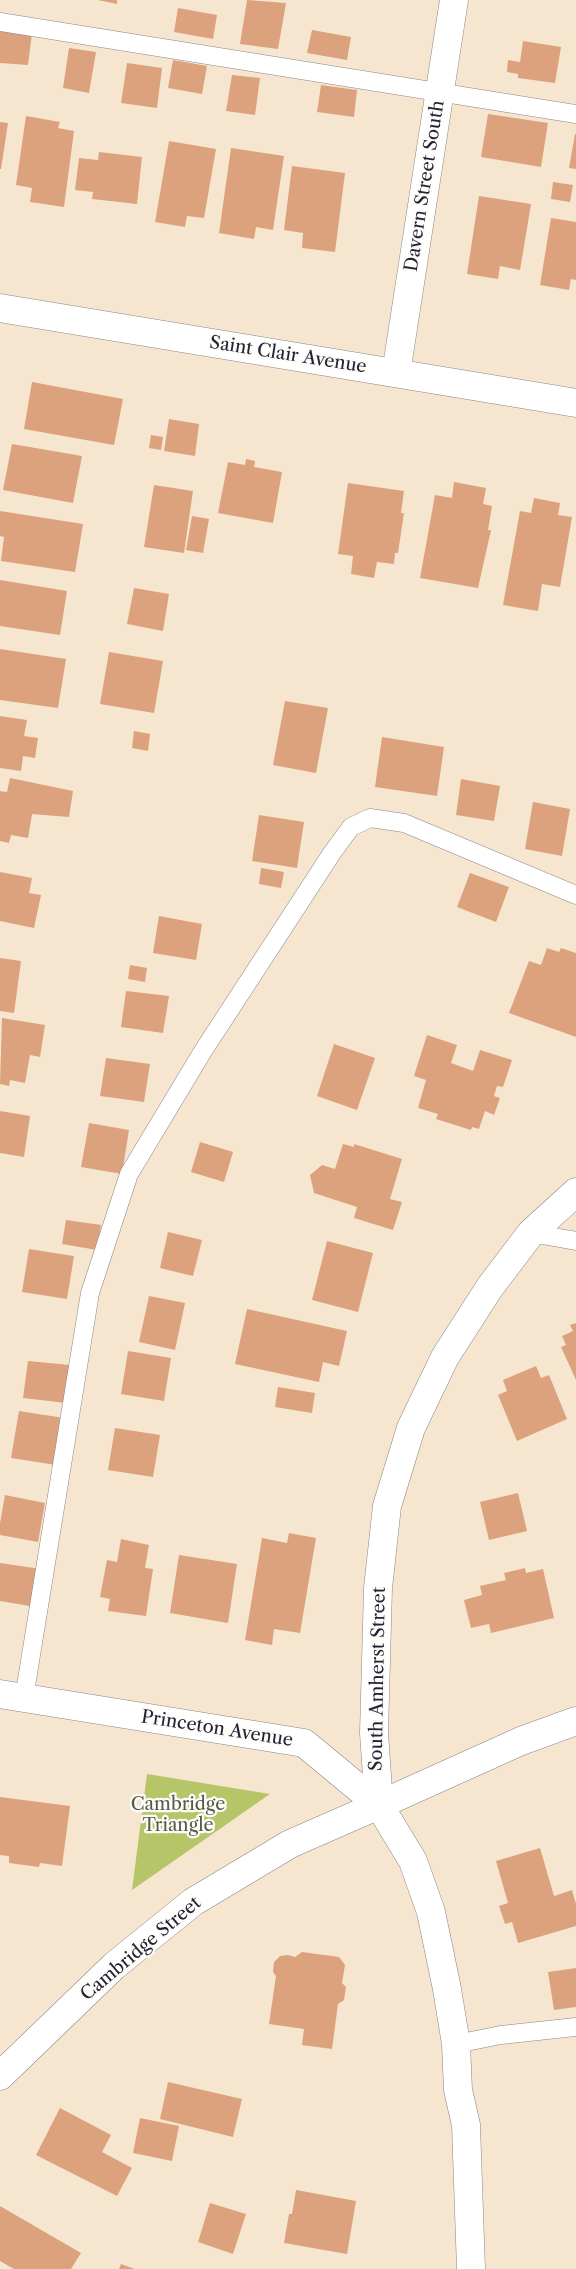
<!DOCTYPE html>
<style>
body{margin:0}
canvas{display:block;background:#f6e6cf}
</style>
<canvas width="576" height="2269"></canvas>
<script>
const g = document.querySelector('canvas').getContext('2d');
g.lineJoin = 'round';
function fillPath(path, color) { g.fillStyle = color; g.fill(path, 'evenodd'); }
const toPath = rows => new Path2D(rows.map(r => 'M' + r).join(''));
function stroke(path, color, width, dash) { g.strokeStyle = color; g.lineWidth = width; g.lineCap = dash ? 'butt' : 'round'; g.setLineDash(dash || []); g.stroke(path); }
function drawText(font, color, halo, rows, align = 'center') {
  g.font = font + ' "Libre Caslon Text",serif'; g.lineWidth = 4.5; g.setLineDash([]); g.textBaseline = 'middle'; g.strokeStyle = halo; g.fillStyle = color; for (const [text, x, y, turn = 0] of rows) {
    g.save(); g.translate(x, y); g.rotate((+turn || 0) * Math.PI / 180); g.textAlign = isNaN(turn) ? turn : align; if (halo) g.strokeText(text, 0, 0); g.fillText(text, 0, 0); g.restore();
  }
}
const green = toPath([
 [147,1774,270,1794,132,1890]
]);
const building = toPath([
 [98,0,117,0,117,4],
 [247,0,286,3,278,49,240,44],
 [178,8,217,15,213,39,174,32],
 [0,30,32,33,28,65,0,63],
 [312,30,351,37,347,60,307,53],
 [523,41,561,47,555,83,518,78,518,74,507,72,508,60,520,62],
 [69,48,96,52,89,93,63,88],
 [173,60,207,66,202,94,168,88],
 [127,63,162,68,157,108,121,103],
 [232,75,260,78,255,115,226,111],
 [321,85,357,90,354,117,317,112],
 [488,114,548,123,541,167,481,157],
 [26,116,60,122,58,128,74,131,64,207,30,202,32,188,16,185],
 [0,122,8,123,1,169,0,169],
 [575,134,576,134,576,169,569,168],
 [169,141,216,149,204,218,187,216,185,227,155,222],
 [231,148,284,156,273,230,256,227,254,239,219,233],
 [99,152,142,157,137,204,92,199,93,192,75,190,79,158,98,160],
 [292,166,345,173,335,252,302,248,303,233,284,230],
 [553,182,573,185,570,202,551,199],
 [479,196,531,204,520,270,500,266,498,279,467,274],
 [551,218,576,222,576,280,571,279,569,290,540,285],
 [32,382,123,399,114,445,24,429],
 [169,419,199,424,195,456,164,451],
 [151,435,163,437,161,450,149,448],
 [12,444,82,456,73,503,3,490],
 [246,459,255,461,254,467,282,472,273,523,218,513,228,462,245,465],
 [454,482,486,488,483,504,492,506,488,530,491,530,478,588,420,578,435,495,452,498],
 [348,483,404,491,401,513,404,513,398,553,395,553,394,564,377,562,374,578,351,574,353,556,338,554],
 [154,485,193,491,184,553,144,547],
 [534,498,560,503,558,515,572,517,560,587,542,584,538,611,503,605,520,511,531,513],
 [0,511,83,524,75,572,1,561,4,537,0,536],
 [192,516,209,519,203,553,186,550],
 [0,580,67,591,60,635,0,626],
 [134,588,169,594,163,631,127,624],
 [0,649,66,659,58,708,0,700],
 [109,652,163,661,154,713,100,704],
 [285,701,328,708,316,773,273,765],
 [0,716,27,720,24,736,38,738,35,758,23,756,21,771,0,768],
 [134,731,150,734,148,751,132,748],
 [382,737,444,747,437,796,375,787],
 [10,778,73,791,69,817,32,814,28,838,11,835,9,843,0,841,0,791,7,792],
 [461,779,500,786,494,821,456,815],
 [533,802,570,809,562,856,525,849],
 [259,815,304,822,297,868,252,861],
 [261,868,284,872,281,888,259,884],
 [0,872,32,878,29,893,41,895,34,928,0,921],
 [470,873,509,887,496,922,457,907],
 [159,916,202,924,196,960,153,953],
 [547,948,559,952,561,948,576,953,576,1037,509,1013,529,961,541,965],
 [0,958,21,961,14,1013,0,1011],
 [130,965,147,968,145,982,128,979],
 [126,991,169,996,163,1033,121,1027],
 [2,1018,45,1025,40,1057,30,1055,25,1083,10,1080,9,1086,0,1084],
 [427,1035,457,1045,451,1063,473,1071,480,1050,512,1060,503,1087,497,1086,494,1096,500,1098,494,1115,485,1111,479,1129,472,1127,471,1130,436,1119,438,1114,418,1108,426,1080,414,1076],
 [334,1044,375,1058,357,1110,317,1096],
 [106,1058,150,1064,144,1102,100,1096],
 [0,1111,30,1116,24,1157,0,1153],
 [89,1123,129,1130,122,1174,81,1167],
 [200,1142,233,1152,224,1182,191,1172],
 [343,1144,354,1147,354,1144,402,1159,390,1199,402,1202,393,1230,354,1218,357,1207,314,1193,310,1175,322,1165,335,1169],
 [66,1220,101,1225,97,1250,62,1244],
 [168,1232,202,1240,193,1276,160,1268],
 [327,1241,373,1253,358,1312,312,1300],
 [29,1249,74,1256,67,1299,22,1292],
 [149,1296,185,1303,175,1350,139,1342],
 [247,1309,347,1331,339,1366,323,1362,319,1382,235,1364],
 [576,1323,576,1380,561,1347,566,1345,562,1336,573,1331,570,1325],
 [128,1351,171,1358,164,1401,121,1394],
 [28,1361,70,1365,66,1403,23,1398],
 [536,1366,541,1378,549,1375,567,1419,517,1441,498,1395,507,1391,503,1380],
 [278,1387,315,1393,312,1413,275,1407],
 [19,1411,64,1418,56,1465,11,1458],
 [115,1428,160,1435,153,1477,108,1470],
 [518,1493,527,1531,489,1540,480,1502],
 [5,1495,45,1503,38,1542,0,1535,0,1523],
 [289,1533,316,1538,300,1633,274,1629,272,1645,245,1640,262,1538,287,1543],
 [121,1539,149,1545,145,1568,153,1569,146,1616,108,1611,110,1599,100,1597,107,1560,117,1562],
 [179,1555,237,1564,228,1623,170,1613],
 [0,1563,41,1569,36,1607,0,1601],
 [525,1568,526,1573,543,1569,554,1618,491,1633,489,1624,471,1628,464,1600,482,1595,480,1586,506,1580,504,1573],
 [0,1797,70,1806,62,1866,40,1863,39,1867,9,1863,9,1856,0,1855],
 [540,1848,554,1896,572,1890,576,1904,576,1926,518,1943,512,1922,505,1924,499,1906,508,1903,496,1861],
 [302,1952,339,1957,345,1965,342,1983,346,1987,344,2000,338,2004,332,2049,302,2045,304,2029,269,2024,276,1976,273,1972,274,1962,280,1956,288,1955,295,1957],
 [576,1968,576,2007,554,2010,548,1972],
 [168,2082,242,2099,233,2137,160,2119],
 [60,2108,111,2135,102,2152,132,2168,117,2196,36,2155],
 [140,2118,179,2126,172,2161,133,2153],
 [296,2190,356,2201,347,2254,284,2243,289,2214,292,2214],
 [210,2203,246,2214,233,2254,198,2242],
 [0,2206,81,2253,71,2269,14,2269,0,2261],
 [121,2264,135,2269,119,2269]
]);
const service = toPath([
 [0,22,576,114],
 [531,1233,576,1241],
 [24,1698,90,1293,129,1174,203,1051,332,853,351,827,370,818,404,823,576,895],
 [456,2044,501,2035,576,2027]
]);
const minor = toPath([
 [396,373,454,0],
 [0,1694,304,1743,379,1805,521,1741,576,1721],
 [0,2076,114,1966,193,1902,290,1844,379,1805],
 [471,2269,466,2125,458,2090,456,2044,447,1989,431,1912,413,1861,379,1805,374,1733,378,1588,387,1506,411,1428,445,1357,490,1287,531,1233,576,1192]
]);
const tertiary = toPath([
 [0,308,576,403]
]);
const streetNames = [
 ["Davern Street South",425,186,-81],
 ["Saint Clair Avenue",288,355,9],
 ["South Amherst Street",378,1679,-89],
 ["Princeton Avenue",217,1729,9],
 ["Cambridge Street",141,1949,-40]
];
const parkNames = [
 ["Cambridge",178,1805],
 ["Triangle",178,1826]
];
fillPath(green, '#b5c568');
fillPath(building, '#dca27d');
stroke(service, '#8c8485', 19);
stroke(minor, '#8c8485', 29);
stroke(tertiary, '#8c8485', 29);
stroke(service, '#fff', 18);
stroke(minor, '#fff', 28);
stroke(tertiary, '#fff', 28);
drawText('18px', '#22223b', '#fdfcf7', streetNames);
drawText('18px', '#555b4b', '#fdfcf7', parkNames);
</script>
